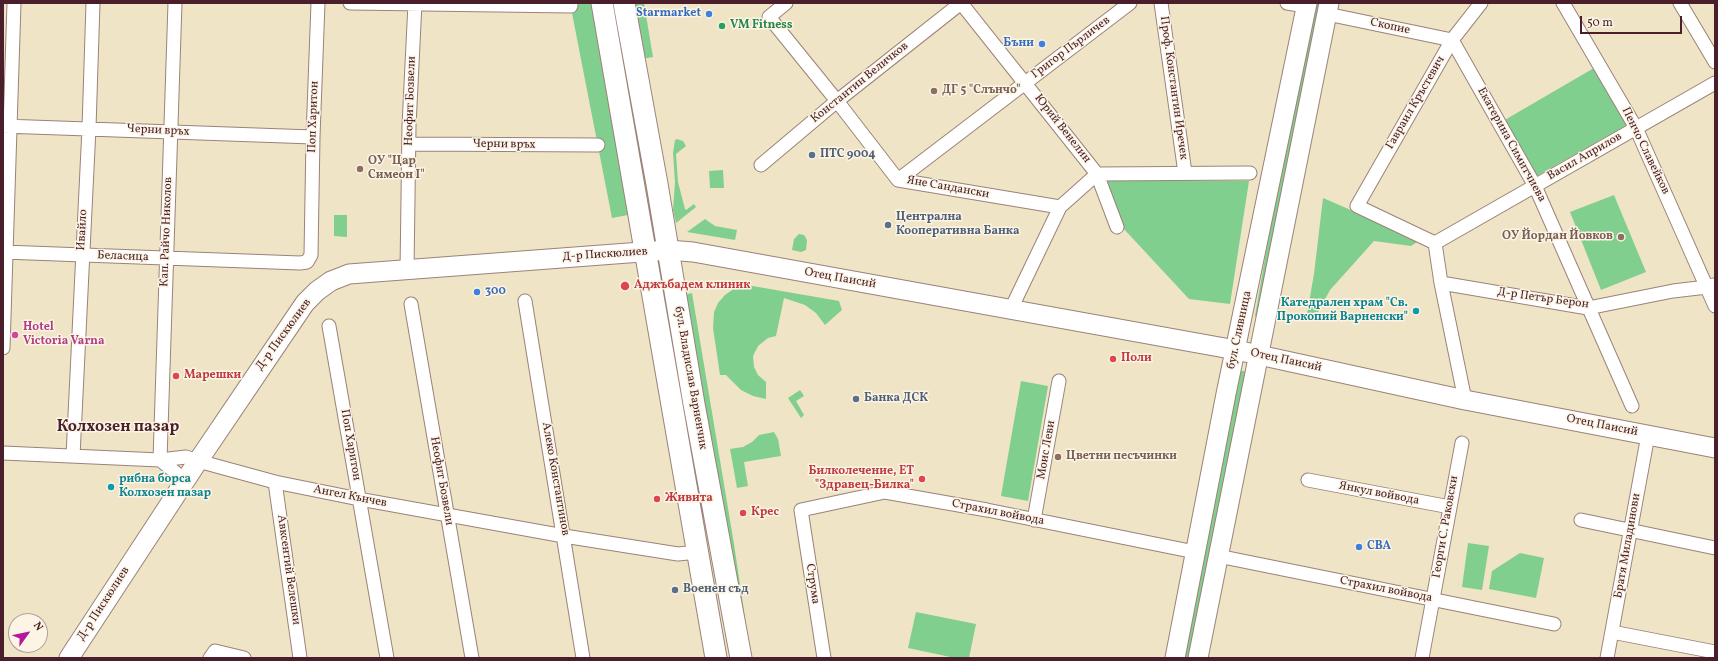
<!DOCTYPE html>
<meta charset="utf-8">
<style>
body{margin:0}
#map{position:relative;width:1718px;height:661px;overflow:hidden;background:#efe4c5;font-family:Vollkorn,serif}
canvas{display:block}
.frame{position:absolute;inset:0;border:4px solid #4a1f2b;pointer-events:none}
.north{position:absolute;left:8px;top:613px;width:40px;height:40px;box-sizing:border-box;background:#fcf5e5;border:1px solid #b59f9b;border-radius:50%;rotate:57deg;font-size:11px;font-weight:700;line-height:16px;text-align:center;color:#4a1f2b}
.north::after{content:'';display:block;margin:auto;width:14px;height:18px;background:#b5179e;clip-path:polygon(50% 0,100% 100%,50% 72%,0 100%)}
.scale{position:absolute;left:1580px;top:16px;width:102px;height:18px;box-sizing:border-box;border:2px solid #4a1f2b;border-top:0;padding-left:5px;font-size:12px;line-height:14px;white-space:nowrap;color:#4a1f2b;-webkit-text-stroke:3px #fcf5e5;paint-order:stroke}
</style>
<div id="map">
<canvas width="1718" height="661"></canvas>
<div class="frame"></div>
<div class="north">N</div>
<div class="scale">50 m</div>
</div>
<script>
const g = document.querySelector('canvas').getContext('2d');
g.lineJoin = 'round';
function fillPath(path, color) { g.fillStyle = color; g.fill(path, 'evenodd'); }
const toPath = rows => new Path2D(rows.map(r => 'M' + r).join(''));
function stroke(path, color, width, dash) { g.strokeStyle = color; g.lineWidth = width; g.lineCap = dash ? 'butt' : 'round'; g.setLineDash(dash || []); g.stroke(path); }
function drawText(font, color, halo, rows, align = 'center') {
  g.font = font + ' Vollkorn,serif'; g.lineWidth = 3; g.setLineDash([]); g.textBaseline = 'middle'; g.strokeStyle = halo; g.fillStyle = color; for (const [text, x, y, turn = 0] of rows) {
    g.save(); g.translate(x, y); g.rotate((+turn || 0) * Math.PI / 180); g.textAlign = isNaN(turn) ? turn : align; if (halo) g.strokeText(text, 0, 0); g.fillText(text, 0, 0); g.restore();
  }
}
const green = toPath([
 [570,3,595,3,633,214,612,218],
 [612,3,616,3,654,204,649,205],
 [632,3,644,3,653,57,642,59],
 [1305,3,1320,3,1266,318,1255,316,1288,124],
 [1594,68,1627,125,1535,177,1503,121],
 [677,139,683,141,686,146,676,154,678,182,685,209,686,210,694,204,696,207,676,223,673,210,675,182,673,153,675,140],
 [723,170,724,188,710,188,709,171],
 [1107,181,1249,181,1230,304,1189,299,1123,228],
 [1614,195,1646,272,1601,290,1570,212],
 [1323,198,1420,240,1411,246,1374,241,1330,290,1318,312,1307,314,1314,274],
 [334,215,347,215,347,237,334,236],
 [705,219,715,226,737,230,735,240,687,232],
 [799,234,804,235,807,240,806,250,801,252,792,250,794,239],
 [747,285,839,301,842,310,825,325,816,313,805,305,784,298,776,336,768,338,758,346,753,356,754,367,758,375,766,382,766,399,753,396,741,390,726,375,720,375,713,328,714,312,718,303,725,295,735,288],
 [692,293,734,544,751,658,744,658,681,296],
 [1232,369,1254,373,1198,658,1176,658],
 [1021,381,1048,386,1028,501,1001,496],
 [800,390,804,396,796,401,804,415,801,418,788,398],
 [774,432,778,439,781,456,744,462,748,486,737,488,730,449,743,447,752,442,759,435],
 [1468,543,1489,546,1482,590,1462,587],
 [1520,553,1544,558,1536,598,1489,589,1492,571],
 [916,612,976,624,969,658,955,658,908,648]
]);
const street = toPath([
 [350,3,571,6],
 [786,3,769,17,837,101,898,180,1060,207],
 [961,3,1097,174,1117,227],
 [1161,3,1185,173],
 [1287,3,1306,6],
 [1563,3,1636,128,1715,306],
 [1680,3,1715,62],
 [1327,14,1452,40],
 [1452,40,1535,186,1632,406],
 [3,126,313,137],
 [409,144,598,145],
 [761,165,837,101,961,3],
 [898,180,1130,3],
 [1435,243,1357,206,1452,40,1481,3],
 [1435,243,1715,83],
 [1435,243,1441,283,1465,400],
 [3,252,300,263,307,262,311,255,313,137,318,3],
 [407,270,409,126,415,3],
 [1441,283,1588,308,1673,291,1707,287,1713,285],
 [525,301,583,658],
 [411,304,472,658],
 [1011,309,1060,207,1097,174,1250,173],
 [329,326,387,658],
 [3,348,14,3],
 [3,453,160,460,186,457,198,461,275,482,359,499,564,536,678,554,698,552],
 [73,456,89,128,93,3],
 [160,460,175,3],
 [160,460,185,480],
 [1308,480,1450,507],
 [275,482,300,658],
 [1034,520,1059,381],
 [1581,520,1715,548],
 [1218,556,1554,624],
 [1612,632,1715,652],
 [210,658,215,651,244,658],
 [824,658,801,510,885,492,987,510,1195,552],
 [1422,658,1462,443],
 [1607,658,1648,435]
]);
const secondary = toPath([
 [69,658,198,461,305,303,317,291,331,281,349,274,668,250,693,252,1236,350,1465,400,1715,448],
 [1175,658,1226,394,1307,3],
 [1198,658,1329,3]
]);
const primary = toPath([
 [602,3,716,658],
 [624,3,657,184,694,404,741,658]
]);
const markers = [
 [709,14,4,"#3f7fe0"],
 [722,26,4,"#2e9e5b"],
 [1042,44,4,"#3f7fe0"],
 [934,91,4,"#8d6e63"],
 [812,155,4,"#5c6f8a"],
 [360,169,4,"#8d6e63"],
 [888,225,4,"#5c6f8a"],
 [1621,237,4,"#8d6e63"],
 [625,286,5,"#e0444e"],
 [477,292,4,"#3f7fe0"],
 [1416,311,4,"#0f9aa8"],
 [15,335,4,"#d1479c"],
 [1113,359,4,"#e0444e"],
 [176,376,4,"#e0444e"],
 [856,399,4,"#5c6f8a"],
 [1058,457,4,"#8d6e63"],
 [922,479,4,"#e0444e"],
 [111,487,4,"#0f9aa8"],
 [657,499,4,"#e0444e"],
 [743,513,4,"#e0444e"],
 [1359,547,4,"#3f7fe0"],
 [675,590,4,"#5c6f8a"]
];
const shopNames = [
 ["Starmarket",701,14],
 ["Бъни",1034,44],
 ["300",485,292,"left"],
 ["CBA",1367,547,"left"]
];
const leisureNames = [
 ["VM Fitness",730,26]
];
const streetNames = [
 ["Скопие",1390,27,12],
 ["Григор Пърличев",1071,48,-37],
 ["Константин Величков",860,83,-39],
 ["Проф. Константин Иречек",1173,88,82],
 ["Неофит Бозвели",411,101,-88],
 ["Гавраил Кръстевич",1416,103,-60],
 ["Поп Харитон",314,117,-88],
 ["Юрий Венелин",1062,129,52],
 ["Черни връх",158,131,3],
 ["Черни връх",504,145,1],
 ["Екатерина Симитчиева",1511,145,61],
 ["Пенчо Славейков",1645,151,64],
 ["Васил Априлов",1585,157,-30],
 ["Яне Сандански",948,188,10],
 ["Ивайло",83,230,-87],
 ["Кап. Райчо Николов",167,232,-88],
 ["Д-р Пискюлиев",605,255,-4],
 ["Беласица",123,257,2],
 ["Отец Паисий",840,279,10],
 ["Д-р Петър Берон",1543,299,8],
 ["бул. Сливница",1240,330,-78],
 ["Д-р Пискюлиев",284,335,-54],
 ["Отец Паисий",1286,361,12],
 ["бул. Владислав Варненчик",690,378,80],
 ["Отец Паисий",1602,426,11],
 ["Поп Харитон",350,445,80],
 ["Моис Леви",1047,450,-80],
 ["Алеко Константинов",555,479,80],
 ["Неофит Бозвели",441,481,80],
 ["Янкул войвода",1379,494,11],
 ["Ангел Кънчев",350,497,11],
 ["Страхил войвода",998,513,11],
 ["Георги С. Раковски",1446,527,-80],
 ["Братя Миладинови",1628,546,-80],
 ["Авксентий Велешки",288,570,82],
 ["Струма",812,584,81],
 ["Страхил войвода",1386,590,11],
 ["Д-р Пискюлиев",104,604,-57]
];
const educationNames = [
 ["ДГ 5 \"Слънчо\"",942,91],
 ["ОУ \"Цар",368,162],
 ["Симеон I\"",368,176],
 ["ОУ Йордан Йовков",1613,237,"right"],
 ["Цветни песъчинки",1066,457]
];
const serviceNames = [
 ["ПТС 9004",820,155],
 ["Централна",896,218],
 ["Кооперативна Банка",896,232],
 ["Банка ДСК",864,399],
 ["Военен съд",683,590]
];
const healthNames = [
 ["Аджъбадем клиник",634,286],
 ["Поли",1121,359],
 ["Марешки",184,376],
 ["Билколечение, ЕТ",914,472,"right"],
 ["\"Здравец-Билка\"",914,486,"right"],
 ["Живита",665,499],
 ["Крес",751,513]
];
const cultureNames = [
 ["Катедрален храм \"Св.",1408,304],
 ["Прокопий Варненски\"",1408,318],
 ["рибна борса",119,480,"left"],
 ["Колхозен пазар",119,494,"left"]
];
const hotelNames = [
 ["Hotel",23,328],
 ["Victoria Varna",23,342]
];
const districtNames = [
 ["Колхозен пазар",118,428]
];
fillPath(green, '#81cf8e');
stroke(street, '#9c8278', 15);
stroke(secondary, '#9c8278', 21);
stroke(primary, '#9c8278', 23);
stroke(street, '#fff', 13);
stroke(secondary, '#fff', 19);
stroke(primary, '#fff', 21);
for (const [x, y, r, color] of markers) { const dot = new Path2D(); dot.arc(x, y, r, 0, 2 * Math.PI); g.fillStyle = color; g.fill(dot); stroke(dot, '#fcf5e5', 1.5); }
drawText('bold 12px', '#366cbe', '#fcf5e5', shopNames, 'right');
drawText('bold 12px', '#27864d', '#fcf5e5', leisureNames, 'left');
drawText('12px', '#4a1f2b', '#fcf5e5', streetNames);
drawText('bold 12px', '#785e54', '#fcf5e5', educationNames, 'left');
drawText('bold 12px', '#4e5e75', '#fcf5e5', serviceNames, 'left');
drawText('bold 12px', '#be3a42', '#fcf5e5', healthNames, 'left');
drawText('bold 12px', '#0d838f', '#fcf5e5', cultureNames, 'right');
drawText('bold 12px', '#b23c85', '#fcf5e5', hotelNames, 'left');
drawText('bold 16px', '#4a1f2b', '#fcf5e5', districtNames);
</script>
